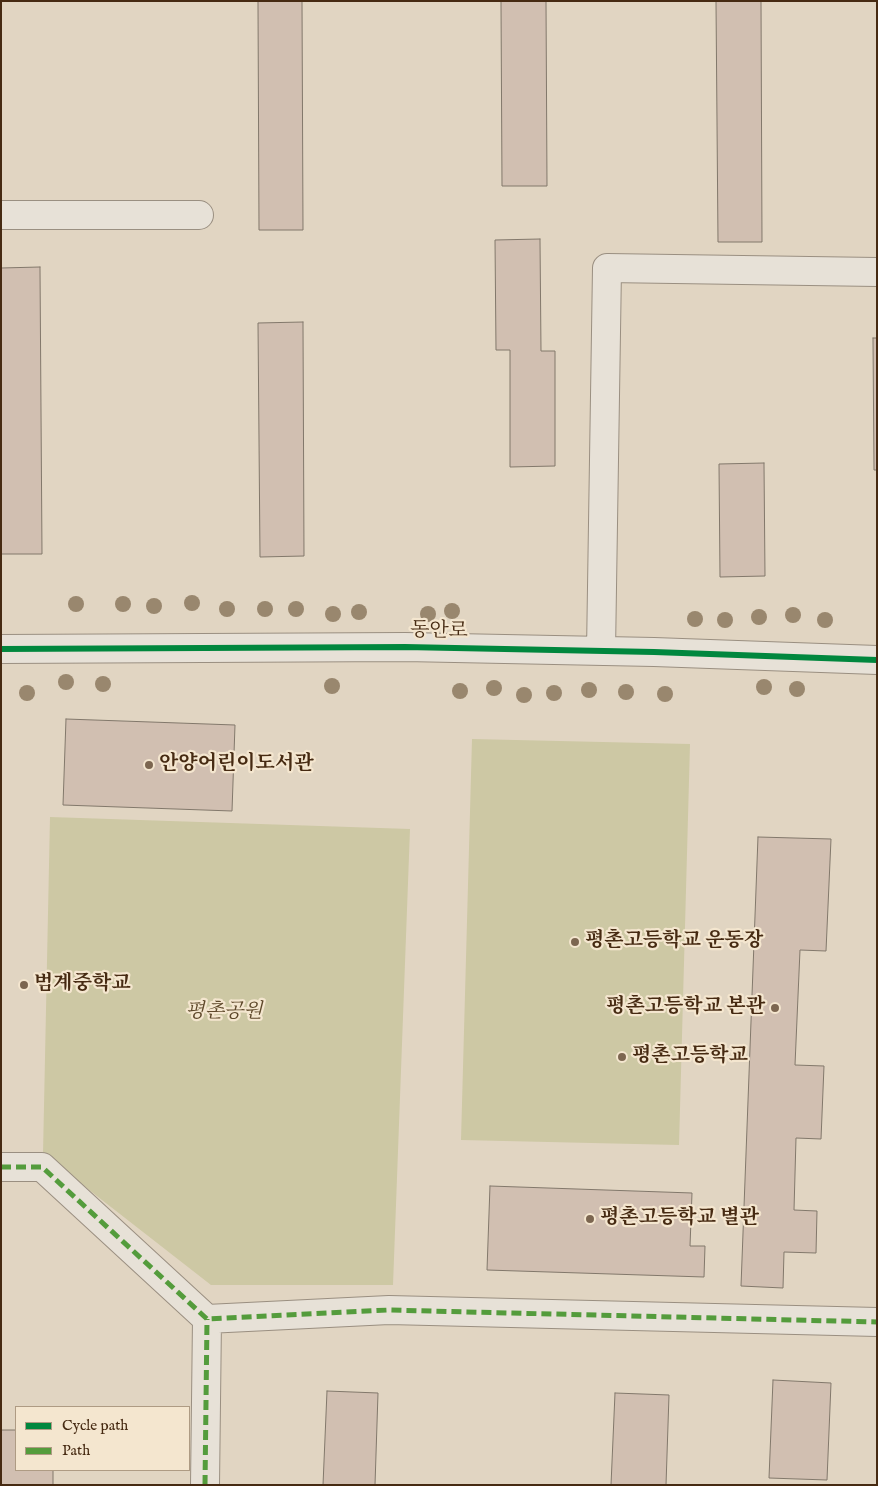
<!DOCTYPE html>
<meta charset="utf-8">
<style>
body{margin:0}
#map{position:relative;width:878px;height:1486px;overflow:hidden;background:#e1d5c2;font-family:"IM FELL English",serif}
canvas{display:block}
.frame{position:absolute;inset:0;border:2px solid #462a12;pointer-events:none}
.legend{position:absolute;left:15px;top:1406px;width:175px;height:65px;box-sizing:border-box;background:#f4e6cf;border:1px solid #ae9b83;margin:0;padding:6px 9px;list-style:none;font-size:15px;color:#462a12}
.legend li{display:flex;align-items:center;gap:10px;height:25px}
.legend b{width:25px;border:1px solid #ae9b83}
</style>
<div id="map">
<canvas width="878" height="1486"></canvas>
<div class="frame"></div>
<ul class="legend">
<li><b style="height:6px;background:#00873e"></b>Cycle path</li>
<li><b style="height:6px;background:#549c3c"></b>Path</li>
</ul>
</div>
<script>
const g = document.querySelector('canvas').getContext('2d');
g.lineJoin = 'round';
function fillPath(path, color) { g.fillStyle = color; g.fill(path, 'evenodd'); }
const toPath = rows => new Path2D(rows.map(r => 'M' + r).join(''));
function stroke(path, color, width, dash) { g.strokeStyle = color; g.lineWidth = width; g.lineCap = dash ? 'butt' : 'round'; g.setLineDash(dash || []); g.stroke(path); }
function drawText(font, color, halo, rows, align = 'center') {
  g.font = font + ' "IM FELL English","Noto Serif KR",serif'; g.lineWidth = 4.5; g.setLineDash([]); g.textBaseline = 'middle'; g.strokeStyle = halo; g.fillStyle = color; for (const [text, x, y, turn = 0] of rows) {
    g.save(); g.translate(x, y); g.rotate((+turn || 0) * Math.PI / 180); g.textAlign = isNaN(turn) ? turn : align; if (halo) g.strokeText(text, 0, 0); g.fillText(text, 0, 0); g.restore();
  }
}
const green = toPath([
 [472,739,690,744,679,1145,461,1140],
 [50,817,410,829,393,1285,211,1285,43,1154]
]);
const building = toPath([
 [258,1,302,1,303,230,259,230,258,1],
 [501,1,546,1,547,186,502,186,501,1],
 [716,1,761,1,762,242,718,242,716,1],
 [540,239,541,351,555,351,555,466,510,467,510,350,496,350,495,240,540,239],
 [40,267,42,554,1,554,1,268,40,267],
 [303,322,304,556,260,557,258,323,303,322],
 [873,338,877,338,877,470,874,470,873,338],
 [764,463,765,576,720,577,719,464,764,463],
 [66,719,235,725,232,811,63,805,66,719],
 [758,837,831,839,826,951,800,950,795,1065,824,1066,821,1139,796,1138,794,1210,817,1211,816,1253,784,1252,783,1288,741,1286,758,837],
 [490,1186,692,1193,690,1246,705,1246,704,1277,487,1270,490,1186],
 [773,1380,831,1383,827,1480,769,1478,773,1380],
 [327,1391,378,1393,375,1485,323,1485,327,1391],
 [615,1393,669,1395,666,1485,611,1485,615,1393],
 [1,1430,16,1430,16,1470,53,1470,53,1485,1,1485,1,1430]
]);
const minor = toPath([
 [1,215,199,215],
 [1,649,405,647,654,652,877,660],
 [601,651,607,268,877,272],
 [1,1167,42,1167,207,1319,389,1310,877,1322],
 [205,1485,207,1319]
]);
const quiet = toPath([
 [1,1167,42,1167,207,1319,389,1310,877,1322],
 [205,1485,207,1319]
]);
const cycleway = toPath([
 [1,649,405,647,654,652,877,660]
]);
const trees = [
 [192,603],
 [76,604],
 [123,604],
 [154,606],
 [227,609],
 [265,609],
 [296,609],
 [452,611],
 [359,612],
 [333,614],
 [428,614],
 [793,615],
 [759,617],
 [695,619],
 [725,620],
 [825,620],
 [66,682],
 [103,684],
 [332,686],
 [764,687],
 [494,688],
 [797,689],
 [589,690],
 [460,691],
 [626,692],
 [27,693],
 [554,693],
 [665,694],
 [524,695]
];
const markers = [
 [149,765,5,"#7c6650"],
 [575,942,5,"#7c6650"],
 [24,985,5,"#7c6650"],
 [775,1008,5,"#7c6650"],
 [622,1057,5,"#7c6650"],
 [590,1219,5,"#7c6650"]
];
const streetNames = [
 ["동안로",439,632,1]
];
const poiNames = [
 ["안양어린이도서관",159,765],
 ["평촌고등학교 운동장",585,942],
 ["범계중학교",34,985],
 ["평촌고등학교 본관",765,1008,"right"],
 ["평촌고등학교",632,1057],
 ["평촌고등학교 별관",600,1219]
];
const parkNames = [
 ["평촌공원",224,1013]
];
fillPath(green, '#cdc8a4');
fillPath(building, '#d1bfb1');
stroke(building, '#82786b', 1);
stroke(minor, '#9a8f81', 30);
stroke(minor, '#e7e1d7', 28);
stroke(quiet, '#549c3c', 5, [10, 5]);
stroke(cycleway, '#00873e', 6);
g.fillStyle = '#99876e';
for (const [x, y] of trees) { g.beginPath(); g.arc(x, y, 8, 0, 2 * Math.PI); g.fill(); }
for (const [x, y, r, color] of markers) { const dot = new Path2D(); dot.arc(x, y, r, 0, 2 * Math.PI); g.fillStyle = color; g.fill(dot); stroke(dot, '#f4e6cf', 2); }
drawText('20px', '#462a12', '#f4e6cf', streetNames);
drawText('bold 20px', '#462a12', '#f4e6cf', poiNames, 'left');
drawText('italic 20px', '#5e482a', '#f4e6cf', parkNames);
</script>
